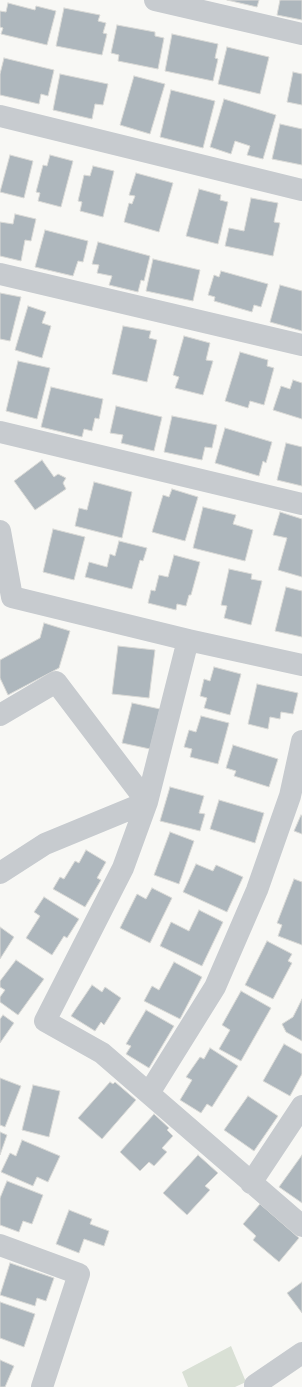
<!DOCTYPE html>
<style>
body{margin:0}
canvas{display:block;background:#f8f8f5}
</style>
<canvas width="302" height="1387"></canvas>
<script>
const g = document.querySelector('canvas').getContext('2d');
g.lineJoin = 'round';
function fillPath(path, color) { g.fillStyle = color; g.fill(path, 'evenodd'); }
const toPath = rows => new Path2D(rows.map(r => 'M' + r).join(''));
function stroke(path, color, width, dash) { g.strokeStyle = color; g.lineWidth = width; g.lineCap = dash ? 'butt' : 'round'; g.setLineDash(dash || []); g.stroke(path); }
const green = toPath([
 [231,1346,246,1382,235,1387,188,1387,182,1372]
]);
const building = toPath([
 [227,0,259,0,257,7,227,0],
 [280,0,302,0,302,20,277,15,280,0],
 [8,3,35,10,36,6,56,11,47,45,1,34,3,28,0,27,0,11,6,12,8,3],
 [64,8,100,15,98,21,106,23,103,33,107,34,102,55,56,46,64,8],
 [117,25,155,32,155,36,164,38,158,69,118,61,119,55,111,53,117,25],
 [172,34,218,44,215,58,218,59,213,81,165,71,172,34],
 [227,47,269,57,260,94,218,84,227,47],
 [4,58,54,70,48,96,41,94,39,104,0,95,0,74,4,58],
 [293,72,302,74,302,105,287,102,293,72],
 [60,74,108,84,103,105,95,104,92,119,53,110,60,74],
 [134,76,165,84,150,134,120,125,134,76],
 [171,90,215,101,203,148,160,137,171,90],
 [224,99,276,115,263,159,247,155,250,146,235,141,231,154,210,147,224,99],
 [280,124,302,129,302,165,272,159,280,124],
 [10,155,33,161,24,198,0,192,10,155],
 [50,155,73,161,61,207,38,201,40,193,36,192,43,165,47,166,50,155],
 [93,166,114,171,103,217,80,211,82,202,78,201,84,175,90,176,93,166],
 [136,173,173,183,159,232,124,222,129,203,132,204,135,196,129,195,136,173],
 [199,189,221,195,220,200,228,202,218,244,186,236,199,189],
 [251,198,278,203,274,222,280,223,273,256,225,246,229,228,244,231,251,198],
 [15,214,36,219,31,241,25,240,21,261,0,256,0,222,13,224,15,214],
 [45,230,88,241,83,262,78,261,73,276,35,267,45,230],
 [98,242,150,256,144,281,141,280,138,292,109,285,112,276,97,273,99,265,92,264,98,242],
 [153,259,200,270,193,301,146,291,153,259],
 [221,271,268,284,261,307,254,305,252,312,214,301,215,297,208,295,214,275,219,277,221,271],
 [280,285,302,291,302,331,270,322,280,285],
 [0,293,21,297,10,341,0,339,0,293],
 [28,306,46,312,42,323,51,326,42,358,15,350,28,306],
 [123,326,151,331,149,338,157,340,147,382,112,374,123,326],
 [184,336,210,343,206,360,213,361,203,395,175,388,179,377,173,375,184,336],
 [240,352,268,360,267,366,274,368,264,405,250,401,248,408,225,401,240,352],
 [18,361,50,368,37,419,6,411,18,361],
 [293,380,302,383,302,419,273,410,281,386,290,389,293,380],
 [51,387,103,399,99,419,95,418,92,431,84,429,82,437,41,427,51,387],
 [116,406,162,417,154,451,121,443,123,435,110,433,116,406],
 [172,416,217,425,212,448,205,447,202,460,164,452,172,416],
 [225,428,272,442,266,463,263,461,259,476,215,463,225,428],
 [286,443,302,447,302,486,277,480,286,443],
 [42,460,54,477,58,474,66,478,63,483,66,489,35,510,14,481,42,460],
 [94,482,132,492,122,538,75,526,79,508,87,510,94,482],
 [172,489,198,497,185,541,152,532,163,495,169,497,172,489],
 [203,507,236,515,233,524,253,530,245,561,193,548,203,507],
 [280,512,302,519,302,577,278,570,287,538,273,535,280,512],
 [53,529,85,537,74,580,43,572,53,529],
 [119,541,147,548,143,561,140,560,132,589,85,577,89,562,107,567,110,554,115,556,119,541],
 [174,555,200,562,191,595,189,595,186,606,177,604,176,610,148,603,151,590,155,591,159,575,168,577,174,555],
 [229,569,252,574,251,579,262,581,251,625,224,618,227,606,221,605,229,569],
 [286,587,302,591,302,637,275,631,286,587],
 [44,623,70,631,59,668,8,695,0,678,0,660,40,638,44,623],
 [118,646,155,650,149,698,112,694,118,646],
 [214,667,241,674,230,715,204,708,207,698,200,696,204,679,210,681,214,667],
 [257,684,298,693,293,714,281,712,280,719,270,717,268,729,248,724,257,684],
 [132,703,160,709,150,749,122,743,132,703],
 [201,716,229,723,218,764,190,757,192,749,184,747,189,730,196,732,201,716],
 [233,745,278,759,269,787,234,776,236,771,226,768,233,745],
 [170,787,204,796,199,813,205,814,200,831,160,821,170,787],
 [219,800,264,813,255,843,210,829,219,800],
 [301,815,302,816,302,834,294,831,301,815],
 [170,832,194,841,179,884,154,875,170,832],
 [86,850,106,862,97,878,101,880,85,907,53,889,60,877,64,879,75,861,79,863,86,850],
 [196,864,213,871,216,865,243,877,227,912,183,892,196,864],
 [294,879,302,882,302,945,278,936,282,925,277,923,294,879],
 [152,888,172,898,150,943,120,928,137,894,146,899,152,888],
 [44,897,79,919,67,938,64,936,52,955,26,938,40,916,34,912,44,897],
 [199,910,223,922,202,966,160,946,171,922,189,931,199,910],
 [0,927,14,937,0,959,0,927],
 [267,941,292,954,288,961,292,963,273,999,245,985,267,941],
 [16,960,44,979,18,1015,0,1002,0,997,5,990,0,987,0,981,16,960],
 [174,962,202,977,180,1019,144,1001,152,986,159,990,174,962],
 [92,985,102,992,105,987,121,998,104,1025,101,1022,95,1031,71,1016,92,985],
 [241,991,271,1008,241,1061,219,1049,230,1030,222,1025,241,991],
 [302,999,302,1041,286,1032,282,1024,293,1017,302,999],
 [146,1010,174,1026,149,1068,126,1054,131,1046,126,1044,146,1010],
 [3,1015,14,1023,0,1043,0,1019,3,1015],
 [284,1044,302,1054,302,1074,290,1096,263,1081,284,1044],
 [210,1048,238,1066,212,1107,207,1104,201,1113,180,1100,192,1080,186,1077,200,1057,204,1059,210,1048],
 [0,1078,21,1086,5,1127,0,1125,0,1078],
 [110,1082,113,1084,115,1082,136,1100,102,1139,78,1118,110,1082],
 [33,1085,60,1091,49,1137,22,1130,33,1085],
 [248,1096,278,1116,254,1151,224,1130,248,1096],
 [154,1114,169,1128,167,1130,173,1136,162,1148,167,1152,154,1166,149,1162,140,1171,120,1152,154,1114],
 [0,1132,7,1135,0,1155,0,1132],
 [22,1140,60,1156,48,1182,37,1177,33,1186,1,1172,10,1153,16,1156,22,1140],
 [198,1155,218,1173,205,1186,210,1190,187,1215,163,1193,198,1155],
 [302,1155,302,1203,279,1187,302,1155],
 [7,1181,43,1195,32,1224,23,1221,19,1232,0,1225,0,1198,7,1181],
 [260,1204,299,1238,279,1262,253,1240,256,1236,243,1224,260,1204],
 [69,1210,92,1219,90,1224,109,1231,104,1246,84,1239,79,1253,56,1244,69,1210],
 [10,1263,54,1278,46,1301,37,1298,35,1306,0,1295,10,1263],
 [302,1282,302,1313,287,1293,302,1282],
 [0,1302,35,1314,24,1347,0,1338,0,1302],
 [0,1360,14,1366,5,1387,0,1387,0,1360]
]);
const minor = toPath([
 [155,0,302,34],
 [0,116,302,190],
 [0,274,302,345],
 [0,432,302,504],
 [0,531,12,597,188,640,302,665],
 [188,640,147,802,123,868,45,1021,102,1053,302,1226],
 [0,715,56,682,147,802],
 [0,873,45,844,147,802],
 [149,1093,215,987,257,890,290,796,302,741],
 [251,1183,302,1106],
 [0,1245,79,1274,42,1387],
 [256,1387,255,1385,302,1353]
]);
fillPath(green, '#d9e0d5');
fillPath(building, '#aeb7bd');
stroke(building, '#dadad7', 1);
stroke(minor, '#c7cbcf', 22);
</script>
